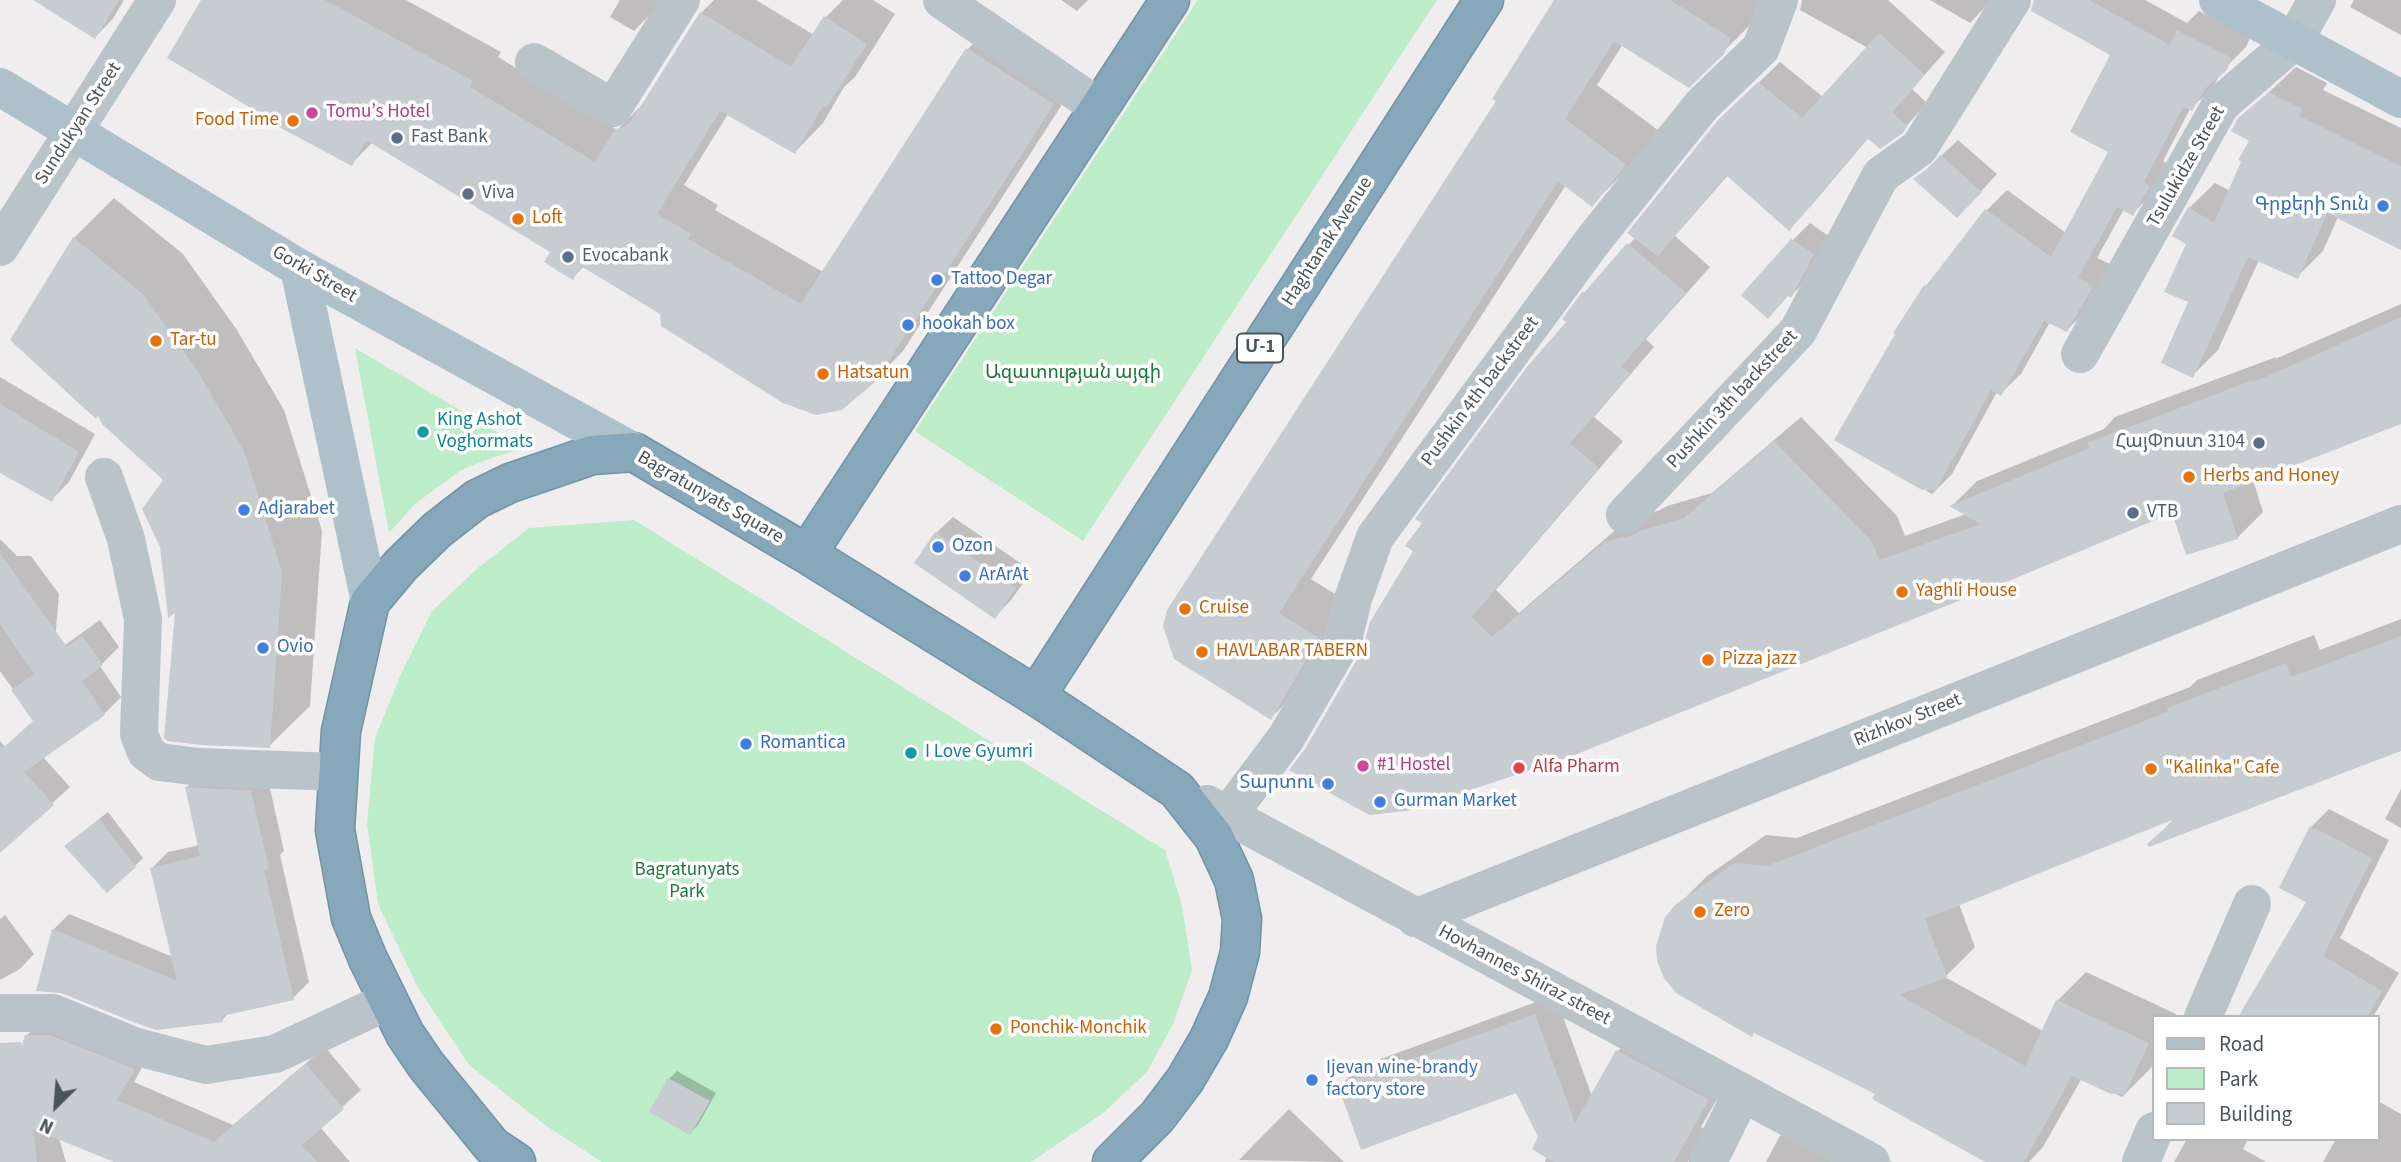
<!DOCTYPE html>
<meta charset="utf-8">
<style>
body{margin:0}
#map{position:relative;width:2401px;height:1162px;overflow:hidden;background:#f0edee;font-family:"Source Sans 3",sans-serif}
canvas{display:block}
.legend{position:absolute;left:2152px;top:1015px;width:228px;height:126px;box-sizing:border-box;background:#fff;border:2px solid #b5bbbd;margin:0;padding:9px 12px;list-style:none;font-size:21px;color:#47545a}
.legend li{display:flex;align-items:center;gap:14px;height:35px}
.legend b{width:35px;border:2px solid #b5bbbd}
.north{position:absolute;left:21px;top:1071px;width:70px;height:70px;-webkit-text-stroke:5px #fff;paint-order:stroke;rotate:205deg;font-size:19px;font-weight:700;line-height:28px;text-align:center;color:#47545a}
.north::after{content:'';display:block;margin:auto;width:24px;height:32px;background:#47545a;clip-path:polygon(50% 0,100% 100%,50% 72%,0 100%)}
</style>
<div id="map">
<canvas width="2401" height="1162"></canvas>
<ul class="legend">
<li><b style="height:9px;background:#aec1cb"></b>Road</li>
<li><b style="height:19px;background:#bdecc8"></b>Park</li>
<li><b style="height:19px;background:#c7ccd0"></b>Building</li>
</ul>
<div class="north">N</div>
</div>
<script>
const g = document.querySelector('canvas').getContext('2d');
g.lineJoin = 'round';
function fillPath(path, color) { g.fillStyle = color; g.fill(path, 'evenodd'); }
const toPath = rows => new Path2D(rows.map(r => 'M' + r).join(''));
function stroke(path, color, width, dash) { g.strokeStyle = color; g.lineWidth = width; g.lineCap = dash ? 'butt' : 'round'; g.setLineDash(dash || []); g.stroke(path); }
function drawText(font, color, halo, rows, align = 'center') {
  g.font = font + ' "Source Sans 3","Noto Sans Armenian",sans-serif'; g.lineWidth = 7; g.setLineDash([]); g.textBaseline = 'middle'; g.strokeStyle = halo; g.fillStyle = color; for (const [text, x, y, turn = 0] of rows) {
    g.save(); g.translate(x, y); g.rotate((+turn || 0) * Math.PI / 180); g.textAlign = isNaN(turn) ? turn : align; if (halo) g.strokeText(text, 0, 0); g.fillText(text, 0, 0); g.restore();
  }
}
const green = toPath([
 [1198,0,1437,0,1083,541,915,431],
 [355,348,524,448,491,458,461,470,415,504,389,533],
 [634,520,1165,850,1182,905,1192,970,1173,1024,1147,1072,1102,1114,1031,1162,602,1162,545,1125,469,1065,418,988,378,904,367,823,375,738,401,674,432,611,478,568,529,528]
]);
const shadow = toPath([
 [36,0,124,0,112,20,95,37],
 [203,0,406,0,501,52,498,57,617,130,644,103,701,13,714,0,756,0,814,35,826,17,843,0,873,0,895,14,855,77,844,87,823,123,795,152,728,114,684,185,718,205,715,210,823,272,968,49,996,20,1081,75,903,351,874,381,662,313,584,266,573,278,553,251,373,142,351,164,268,116],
 [620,0,664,0,634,31,610,17],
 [1061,0,1088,0,1077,11],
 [1556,0,1758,0,1764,4,1757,18,1722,53,1623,44,1597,85,1658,130,1626,171,1592,204,1566,185,1311,579,1351,604,1304,684,1271,718,1175,658],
 [1802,0,1888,0,1945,52,1912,89,1927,103,1902,131,1869,137,1810,207,1789,228,1728,175,1675,236,1710,267,1646,339,1654,347,1594,417,1623,441,1496,590,1519,613,1633,515,1658,511,1667,506,1712,493,1801,417,1897,516,1905,536,1966,514,1952,506,1977,481,2104,429,2115,417,2276,357,2275,359,2401,304,2401,422,2253,480,2263,512,2237,538,2173,510,1306,750,1568,322,1565,319,1584,293,1636,237,1719,121,1780,62,1823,97,1868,48,1800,10],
 [1930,0,1992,0,1970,23],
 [2036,0,2145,0,2187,23,2199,11,2250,38,2246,47,2222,71,2212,89,2190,109,2163,161,2169,165,2153,193,2133,213,2124,209,2097,258,2112,265,2087,310,2067,330,2050,322,2021,374,2000,394,1997,392,1952,474,1932,494,1836,439,1925,286,1940,271,1987,210,2007,190,2066,233,2110,151,2112,54],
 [2354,0,2401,0,2401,35,2350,7],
 [2296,67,2327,83,2323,90,2401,128,2401,248,2338,217,2323,251,2297,277,2259,260,2218,350,2192,376,2189,208,2215,183,2230,191,2251,140,2240,119],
 [1958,140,1997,174,1974,199,1916,179],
 [114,198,183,254,237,330,284,410,322,531,310,706,269,746,178,609,165,480,74,238],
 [1810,223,1830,237,1807,279,1791,296,1793,240],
 [0,377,95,434,69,482,52,499,0,472],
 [953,517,1032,571,1011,600,995,617,936,533],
 [0,539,17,556,31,556,59,594,54,653,100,620,119,647,100,666,121,697,104,714,43,757,70,787,0,851,0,741,5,747,35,720,0,671],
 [2401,619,2401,749,2149,844,2178,815,1959,904,1975,947,1945,977,2043,1031,2057,1001,2086,972,2176,1014,2175,1017,2154,1017,2154,1061,2151,1068,2122,1097,2082,1078,2043,1147,2029,1162,1989,1162,1877,1093,1677,906,1707,876,1766,835,1797,838,2190,687,2197,680,2314,635,2320,650],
 [202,772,267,775,284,851,280,855,309,982,293,998,230,1012,222,1020,53,930,69,914,173,957,152,868,168,852,200,845,186,788],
 [2401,789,2401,828,2385,819],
 [2329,809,2389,840,2340,938,2399,973,2373,1017,2240,1017,2309,902,2311,827],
 [108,812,143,858,135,866,75,838],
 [5,915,34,954,20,969,0,980,0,919],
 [1555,995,1592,1096,1618,1051,1638,1031,1728,1080,1701,1127,1707,1130,1688,1162,1545,1162,1547,1156,1540,1137,1517,1091,1340,1086,1359,1067],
 [45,1018,151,1051,134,1082,233,1125,325,1047,361,1090,320,1127,350,1162,119,1162,59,1138,66,1162,0,1162,0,1140,26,1036],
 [677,1071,716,1093,698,1125,690,1133,669,1079],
 [2378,1101,2401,1114,2401,1162,2323,1162,2336,1139,2378,1139],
 [1289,1109,1344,1162,1239,1160],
 [1801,1116,1883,1160,1894,1162,1766,1162,1779,1137],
 [2187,1139,2248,1139,2243,1149,2266,1162,2174,1162]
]);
const building = toPath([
 [33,0,119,0,95,39],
 [201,0,325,0,473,81,470,87,595,162,615,129,624,127,632,120,700,12,791,67,824,16,867,44,826,108,823,106,795,154,720,111,657,214,691,234,688,239,801,304,966,48,1054,104,875,382,842,410,816,415,783,403,661,326,660,314,581,266,573,280,558,271,544,262,550,252,366,140,352,166,264,119,266,117,167,58],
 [1554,0,1670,0,1731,38,1724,54,1689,88,1614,41,1565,119,1626,165,1592,207,1558,181,1279,613,1319,638,1271,720,1174,659,1163,626,1167,610,1496,101,1492,99],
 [2034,0,2089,0,2170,45,2177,30,2231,58,2227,70,2206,88,2192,111,2183,107,2144,182,2150,186,2133,216,2117,207,2078,278,2093,286,2067,332,2044,321,2001,396,1991,390,1936,490,1922,490,1834,440,1895,334,1893,333,1924,285,1926,286,1985,209,2051,257,2108,152,2070,132,2110,55,2031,11],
 [1879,33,1925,75,1892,112,1907,126,1903,133,1880,149,1867,138,1789,231,1726,175,1658,256,1627,233,1718,120,1758,82,1802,118],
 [2269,92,2302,109,2299,116,2401,166,2401,250,2327,213,2298,279,2248,257,2193,378,2161,363,2188,302,2164,292,2186,244,2172,236,2188,207,2214,223,2241,162,2238,160,2249,141,2231,131,2238,118],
 [1940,155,1982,192,1957,218,1913,179,1932,165],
 [73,237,143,294,197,370,244,451,282,572,270,748,201,745,168,741,164,738,175,613,168,618,160,547,142,509,163,480,102,424,98,416,96,419,10,340],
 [1791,239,1814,254,1791,298,1788,296,1768,319,1741,295],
 [1627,243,1686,293,1621,366,1630,374,1570,443,1599,468,1472,617,1492,637,1606,541,1631,536,1640,531,1684,518,1774,441,1872,542,1879,560,1981,524,1949,506,2090,448,2087,443,2253,380,2252,383,2401,317,2401,424,2223,493,2238,539,2186,555,2172,513,2011,580,1567,758,1407,811,1369,815,1289,770,1305,749,1362,651,1370,622,1413,551,1405,546,1422,523,1415,519,1527,367,1566,322,1562,319,1583,291,1584,293],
 [0,404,79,452,52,502,0,473],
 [935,532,1016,588,995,619,914,563],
 [0,553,67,647,82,636,103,665,82,681,105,715,24,772,54,805,0,853,0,746,2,749,33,721,11,690,34,674,0,624],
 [2401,636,2401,751,2149,847,2147,844,2177,818,1925,919,1947,977,1899,995,2025,1066,2056,1000,2149,1043,2125,1094,2111,1094,2072,1076,2024,1162,1985,1162,1872,1099,1875,1094,1754,1033,1752,1037,1676,993,1664,978,1657,961,1656,946,1665,917,1676,904,1735,863,1767,866,2168,712,2167,708,2286,663,2291,677],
 [185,787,251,791,269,869,264,870,294,1000,222,1016,223,1022,157,1030,141,1025,61,993,36,991,52,929,177,981,150,868,200,856],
 [99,819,136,867,107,893,64,846],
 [2310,826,2372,858,2323,956,2382,991,2367,1017,2238,1017,2306,902,2279,888],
 [1535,1014,1575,1123,1616,1050,1709,1100,1674,1162,1553,1162,1532,1149,1538,1137,1516,1093,1361,1150,1338,1086],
 [25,1035,49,1035,135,1069,117,1100,214,1142,306,1064,344,1109,302,1145,317,1162,114,1162,33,1129,37,1162,0,1162,0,1043,21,1042,22,1046],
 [668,1078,710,1101,690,1135,649,1112]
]);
const minor = toPath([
 [942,0,1100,108],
 [534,62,613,108,681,0],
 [0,247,157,0],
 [2080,354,2221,104,2294,41,2317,0],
 [104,477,126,539,143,619,139,734,146,752,159,762,199,767,337,772],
 [1625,515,1798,331,1881,175,1919,148,2012,0],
 [1207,804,1871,1162],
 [1229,814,1286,738,1343,640,1353,599,1375,537,1595,238,1702,105,1761,48,1779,0],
 [1415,918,2401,524],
 [0,1013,53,1013,134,1046,206,1065,275,1054,388,1001],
 [2203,1017,2252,904],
 [1708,1162,1742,1093],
 [2141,1162,2154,1131]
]);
const major = toPath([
 [2218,0,2401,99],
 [0,87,299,268,634,452],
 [299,268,370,602]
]);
const highway = toPath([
 [807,554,1170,0],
 [1036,696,1484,0],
 [516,1162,492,1146,426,1065,405,1034,368,959,351,918,335,830,341,731,370,602,401,565,437,530,477,499,510,483,592,455,634,452,807,554,1036,696,1177,790,1214,837,1234,880,1242,919,1240,952,1228,997,1209,1039,1185,1080,1157,1117,1112,1162]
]);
const markers = [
 [312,113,7,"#d1479c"],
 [293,121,7,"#e8710a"],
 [397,138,7,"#5c6f8a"],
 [468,194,7,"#5c6f8a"],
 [2383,206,7,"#3f7fe0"],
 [518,219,7,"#e8710a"],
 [568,257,7,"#5c6f8a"],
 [937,280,7,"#3f7fe0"],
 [908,325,7,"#3f7fe0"],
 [156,341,7,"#e8710a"],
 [823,374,7,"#e8710a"],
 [423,432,7,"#0f9aa8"],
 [2259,443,7,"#5c6f8a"],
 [2189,477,7,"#e8710a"],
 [244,510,7,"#3f7fe0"],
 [2133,513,7,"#5c6f8a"],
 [938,547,7,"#3f7fe0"],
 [965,576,7,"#3f7fe0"],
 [1902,592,7,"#e8710a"],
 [1185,609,7,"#e8710a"],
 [263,648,7,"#3f7fe0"],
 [1202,652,7,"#e8710a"],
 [1708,660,7,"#e8710a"],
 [746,744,7,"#3f7fe0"],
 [911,753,7,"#0f9aa8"],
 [1363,766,7,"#d1479c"],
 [1519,768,7,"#e0444e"],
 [2151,769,7,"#e8710a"],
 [1328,784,7,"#3f7fe0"],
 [1380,802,7,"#3f7fe0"],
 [1700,912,7,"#e8710a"],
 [996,1029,7,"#e8710a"],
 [1312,1080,7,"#3f7fe0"]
];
const shields = [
 [1260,348,46]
];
const shieldNames = [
 ["Մ-1",1260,348]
];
const hotelNames = [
 ["Tomu’s Hotel",326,113],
 ["#1 Hostel",1377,766]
];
const foodNames = [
 ["Food Time",279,121,"right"],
 ["Loft",532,219],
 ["Tar-tu",170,341],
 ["Hatsatun",837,374],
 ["Herbs and Honey",2203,477],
 ["Yaghli House",1916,592],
 ["Cruise",1199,609],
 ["HAVLABAR TABERN",1216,652],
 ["Pizza jazz",1722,660],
 ["\"Kalinka\" Cafe",2165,769],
 ["Zero",1714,912],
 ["Ponchik-Monchik",1010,1029]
];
const streetNames = [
 ["Sundukyan Street",79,124,-57],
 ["Tsulukidze Street",2187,167,-60],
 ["Haghtanak Avenue",1328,242,-57],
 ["Gorki Street",314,275,30],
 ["Pushkin 4th backstreet",1481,392,-53],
 ["Pushkin 3th backstreet",1733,400,-47],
 ["Bagratunyats Square",710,498,30],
 ["Rizhkov Street",1908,721,-22],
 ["Hovhannes Shiraz street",1524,976,28]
];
const serviceNames = [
 ["Fast Bank",411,138],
 ["Viva",482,194],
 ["Evocabank",582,257],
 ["ՀայՓոստ 3104",2245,443,"right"],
 ["VTB",2147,513]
];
const shopNames = [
 ["Գրքերի Տուն",2369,206,"right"],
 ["Tattoo Degar",951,280],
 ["hookah box",922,325],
 ["Adjarabet",258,510],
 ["Ozon",952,547],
 ["ArArAt",979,576],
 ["Ovio",277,648],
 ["Romantica",760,744],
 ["Տարտու",1314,784,"right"],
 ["Gurman Market",1394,802],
 ["Ijevan wine-brandy",1326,1069],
 ["factory store",1326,1091]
];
const parkNames = [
 ["Ազատության այգի",1073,374],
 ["Bagratunyats",687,871],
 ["Park",687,893]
];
const cultureNames = [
 ["King Ashot",437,421],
 ["Voghormats",437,443],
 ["I Love Gyumri",925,753]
];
const healthNames = [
 ["Alfa Pharm",1533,768]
];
fillPath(green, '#bdecc8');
fillPath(shadow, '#0003');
fillPath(building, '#c7ccd0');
stroke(highway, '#7293a6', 41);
stroke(minor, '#b9c4ca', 38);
stroke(major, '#aec1cb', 38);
stroke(highway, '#87a8ba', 38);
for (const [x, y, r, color] of markers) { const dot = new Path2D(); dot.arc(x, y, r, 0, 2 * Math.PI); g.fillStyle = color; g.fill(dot); stroke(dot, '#fff', 2.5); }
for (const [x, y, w] of shields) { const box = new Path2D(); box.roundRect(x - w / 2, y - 14.5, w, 29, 5); g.fillStyle = '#fff'; g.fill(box); stroke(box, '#47545a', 2); }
drawText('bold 18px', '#47545a', null, shieldNames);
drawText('19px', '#b23c85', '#fff', hotelNames, 'left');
drawText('19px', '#c56008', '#fff', foodNames, 'left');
drawText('19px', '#47545a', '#fff', streetNames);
drawText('19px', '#4e5e75', '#fff', serviceNames, 'left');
drawText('19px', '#366cbe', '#fff', shopNames, 'left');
drawText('19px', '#1b783b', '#fff', parkNames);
drawText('19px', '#0d838f', '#fff', cultureNames, 'left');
drawText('19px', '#be3a42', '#fff', healthNames, 'left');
</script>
